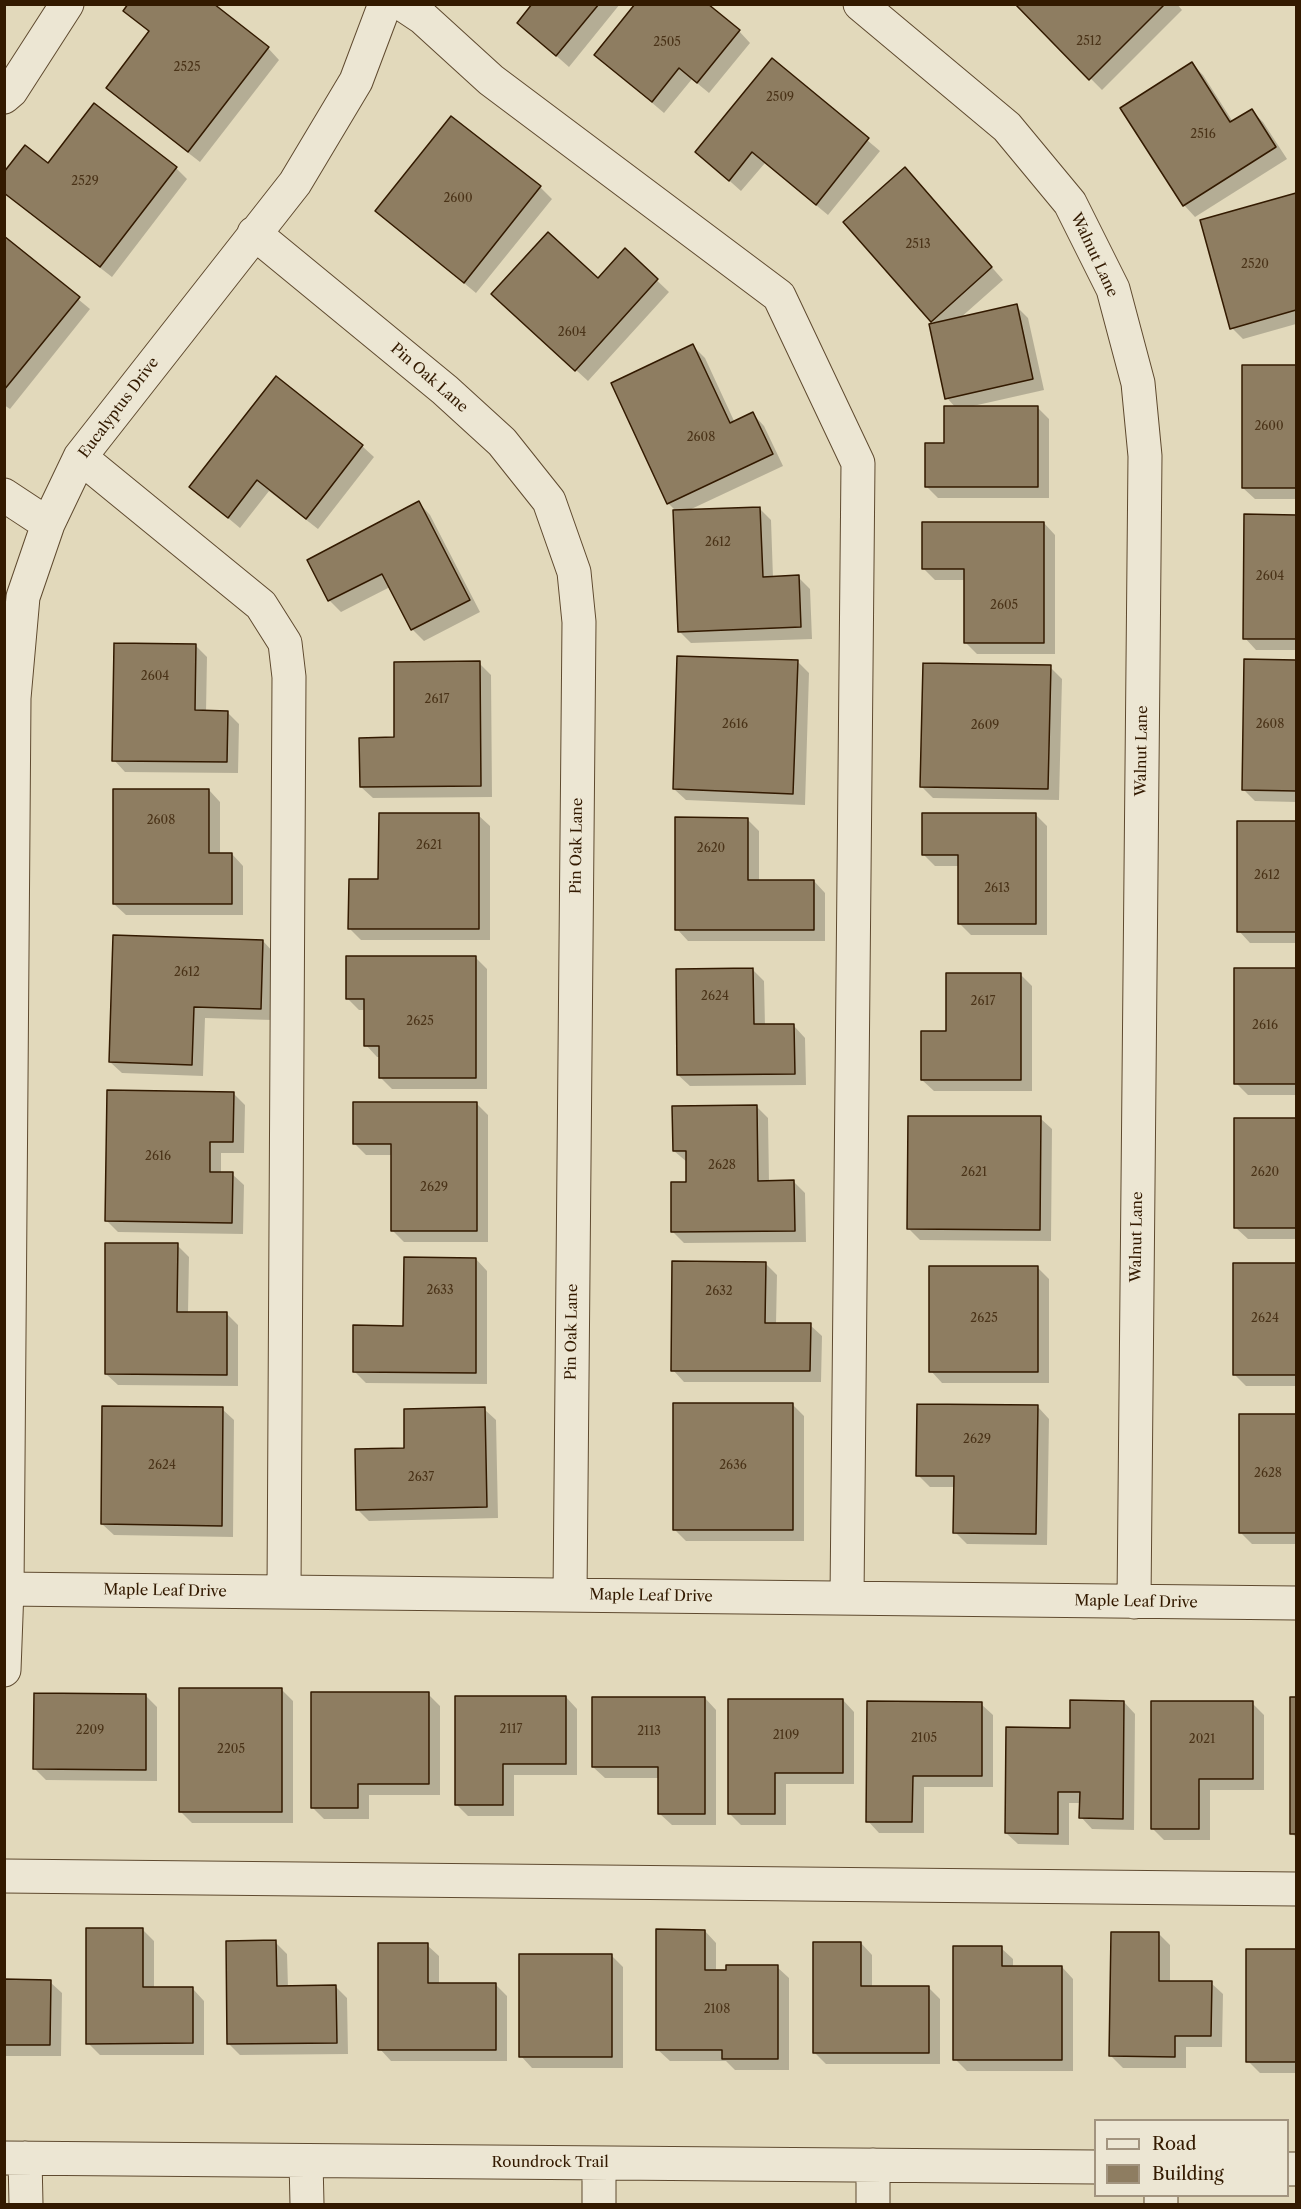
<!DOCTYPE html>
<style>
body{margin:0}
#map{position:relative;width:1301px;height:2209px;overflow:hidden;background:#e2d9bb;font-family:"Libre Caslon Text",serif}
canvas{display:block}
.frame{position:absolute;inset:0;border:6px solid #331a00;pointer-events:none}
.legend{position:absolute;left:1094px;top:2119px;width:195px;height:78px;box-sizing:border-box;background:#ece6d3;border:2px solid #a2947f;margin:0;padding:8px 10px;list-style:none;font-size:18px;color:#331a00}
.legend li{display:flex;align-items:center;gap:12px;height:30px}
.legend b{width:30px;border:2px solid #a2947f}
</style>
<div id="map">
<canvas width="1301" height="2209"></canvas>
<div class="frame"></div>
<ul class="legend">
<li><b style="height:8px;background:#ece6d3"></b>Road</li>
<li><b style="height:16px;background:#8e7d61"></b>Building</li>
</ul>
</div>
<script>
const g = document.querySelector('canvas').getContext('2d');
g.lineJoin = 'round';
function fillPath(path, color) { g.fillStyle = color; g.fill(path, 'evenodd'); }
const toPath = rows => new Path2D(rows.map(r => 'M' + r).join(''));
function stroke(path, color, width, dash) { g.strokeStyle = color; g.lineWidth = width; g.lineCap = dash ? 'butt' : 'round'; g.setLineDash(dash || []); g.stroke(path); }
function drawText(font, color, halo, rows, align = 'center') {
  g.font = font + ' "Libre Caslon Text",serif'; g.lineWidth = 4.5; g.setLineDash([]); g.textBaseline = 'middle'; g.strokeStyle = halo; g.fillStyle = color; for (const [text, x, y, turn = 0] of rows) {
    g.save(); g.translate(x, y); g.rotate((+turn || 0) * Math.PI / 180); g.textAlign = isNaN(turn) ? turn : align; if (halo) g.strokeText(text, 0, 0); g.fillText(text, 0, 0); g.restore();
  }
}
const shadow = toPath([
 [534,4,620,4,569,67,519,23],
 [1017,4,1177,4,1182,10,1102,90],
 [125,11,268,48,279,60,200,162,119,99,108,88,150,33],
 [739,31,750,43,709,93,692,79,664,113,596,55],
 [772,60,880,151,828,215,765,163,741,191,697,152],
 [1192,64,1203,75,1233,122,1252,111,1263,122,1287,159,1195,217,1184,205],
 [452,118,540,187,552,199,476,293,377,211],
 [48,165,176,168,187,179,112,277,4,193],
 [916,181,1003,280,959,319,1016,306,1028,318,1044,390,973,406,1038,408,1049,419,1049,498,938,498,926,486,946,444,956,408,947,398,935,324,845,222],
 [1296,194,1296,324,1243,339,1232,328,1202,221],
 [4,238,90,309,10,409,4,405],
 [625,250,669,292,588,381,505,305,598,280],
 [693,346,705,358,735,423,753,414,764,426,783,466,687,511,759,508,771,520,773,578,798,577,810,589,812,639,691,643,679,631,677,512,668,503],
 [1243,367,1296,367,1296,499,1255,499,1243,488],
 [362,446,374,457,318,529,269,491,240,528,191,487],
 [419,503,430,515,480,612,424,641,412,629,390,587,341,612,330,601,309,560],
 [1245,516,1296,516,1296,650,1256,650,1245,638],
 [1044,523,1055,535,1055,654,977,654,966,643,966,580,935,580,923,568],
 [195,645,207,657,206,712,227,712,239,724,238,773,125,772,114,760],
 [1245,661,1296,661,1296,802,1255,801,1243,789],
 [798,662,809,673,805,805,686,800,674,789],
 [479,663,491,675,492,797,373,798,361,787,396,739],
 [1050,667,1062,679,1059,800,933,798,921,786],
 [209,790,220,802,220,854,232,854,243,866,243,915,126,915,114,904],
 [478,815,490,826,490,940,361,940,349,928,380,880],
 [1036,815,1047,826,1047,935,971,935,960,924,960,866,935,866,923,854],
 [747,819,759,831,759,881,814,881,825,893,825,941,688,941,677,929],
 [1239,822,1296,822,1296,943,1250,943,1239,931],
 [263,941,274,953,272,1020,205,1018,203,1076,122,1073,110,1062],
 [475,957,487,969,487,1089,392,1089,380,1077,380,1057,377,1057,366,1045,366,1010,359,1010,347,998],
 [753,970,764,981,765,1026,794,1026,805,1038,806,1085,690,1086,678,1075],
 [1236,970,1296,970,1296,1095,1248,1095,1236,1083],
 [1020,974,1032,986,1032,1091,934,1091,922,1080,948,1033],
 [233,1093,245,1105,244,1153,221,1153,221,1173,232,1174,244,1185,243,1234,118,1232,107,1221],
 [476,1103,488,1115,488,1242,404,1242,392,1230,392,1155,366,1155,355,1144],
 [757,1107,768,1118,769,1182,794,1182,805,1193,806,1242,684,1243,673,1232,687,1183,687,1162,674,1151],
 [1040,1118,1052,1129,1051,1241,920,1240,909,1229],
 [1236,1120,1296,1120,1296,1239,1248,1239,1236,1228],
 [177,1245,189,1257,188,1313,226,1313,238,1325,238,1386,118,1385,106,1374],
 [476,1259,487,1271,487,1384,366,1383,354,1371,404,1327],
 [765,1263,777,1275,776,1324,810,1325,822,1336,821,1382,684,1382,673,1370],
 [1235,1264,1296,1264,1296,1386,1246,1386,1235,1375],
 [1038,1268,1049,1279,1049,1383,942,1383,931,1371],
 [792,1404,804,1416,804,1541,686,1541,674,1529],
 [1038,1407,1049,1419,1047,1545,967,1544,955,1532,955,1487,930,1487,918,1475],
 [222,1409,234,1420,233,1537,114,1535,102,1524],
 [484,1409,496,1420,498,1518,369,1521,357,1509,406,1449],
 [1241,1416,1296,1416,1296,1544,1252,1544,1241,1533],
 [281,1689,293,1701,293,1823,192,1823,181,1812],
 [428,1694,440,1706,440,1795,369,1795,369,1819,324,1819,312,1807],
 [146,1696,157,1707,157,1781,46,1780,34,1768],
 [566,1697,577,1709,577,1775,514,1775,514,1816,468,1816,456,1804],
 [705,1698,716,1710,716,1825,672,1825,660,1814,660,1778,605,1778,593,1767],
 [1292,1698,1296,1698,1296,1838,1292,1833],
 [843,1700,854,1712,854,1784,786,1784,786,1825,741,1825,730,1814],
 [1124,1702,1135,1714,1134,1830,1092,1829,1081,1817,1081,1803,1069,1803,1069,1845,1018,1844,1006,1833,1071,1730],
 [1252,1703,1264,1715,1264,1790,1210,1790,1210,1840,1164,1840,1153,1829],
 [981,1704,993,1715,993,1787,924,1787,924,1833,879,1833,868,1821],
 [142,1929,154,1941,154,1989,193,1989,204,2001,204,2055,100,2055,88,2043],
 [705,1931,716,1943,716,1972,777,1967,789,1978,789,2070,735,2070,726,2061,670,2061,658,2050],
 [1158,1933,1170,1945,1170,1982,1211,1983,1223,1994,1222,2047,1186,2047,1186,2068,1123,2068,1111,2056],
 [275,1942,287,1954,288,1987,336,1987,347,1998,348,2054,240,2055,228,2043],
 [861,1943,872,1955,872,1987,928,1987,940,1999,940,2064,826,2064,814,2052],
 [427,1945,439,1956,439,1984,495,1984,507,1996,507,2061,391,2061,380,2049],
 [1001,1948,1013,1959,1013,1967,1062,1967,1073,1979,1073,2071,967,2071,955,2059],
 [1296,1951,1296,2073,1260,2073,1248,2061],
 [611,1955,623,1967,623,2068,532,2068,521,2056],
 [4,1981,50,1982,62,1993,61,2056,4,2056]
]);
const building = toPath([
 [128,4,214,4,269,47,188,152,106,88,149,31,123,11,128,4],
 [532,4,599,4,556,56,517,23,532,4],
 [635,4,708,4,740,30,697,83,679,68,652,102,594,55,635,4],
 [1015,4,1165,4,1089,80,1015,4],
 [772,58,869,138,816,205,752,152,729,181,695,152,772,58],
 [1192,62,1230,122,1252,109,1276,147,1183,206,1120,108,1192,62],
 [94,103,177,167,100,267,4,193,4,172,25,145,48,163,94,103],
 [451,116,541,186,464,283,375,211,451,116],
 [905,167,992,267,931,322,843,222,905,167],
 [1296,193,1296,310,1230,329,1200,220,1296,193],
 [548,232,598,278,625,248,658,279,575,371,491,294,548,232],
 [4,236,80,297,4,390,4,236],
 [1017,304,1033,379,945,399,929,324,1017,304],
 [693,344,730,423,753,412,773,454,667,504,611,383,693,344],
 [1242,365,1296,365,1296,488,1242,488,1242,365],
 [276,376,363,445,306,519,257,480,228,518,189,487,276,376],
 [944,406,1038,406,1038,487,925,487,925,443,944,443,944,406],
 [419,501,470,600,411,630,382,574,328,601,307,560,419,501],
 [760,507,763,577,799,575,801,627,678,632,673,510,760,507],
 [1244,514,1296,515,1296,639,1243,639,1244,514],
 [922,522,1044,522,1044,643,964,643,964,569,922,569,922,522],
 [114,643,196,644,195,710,228,711,227,762,112,761,114,643],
 [677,656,798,660,793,794,673,789,677,656],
 [1244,659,1296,660,1296,791,1242,790,1244,659],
 [480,661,481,786,360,787,359,738,394,737,394,662,480,661],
 [923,663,1051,665,1048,789,920,787,923,663],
 [113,789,209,789,209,853,232,853,232,904,113,904,113,789],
 [379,813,479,813,479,929,348,929,349,879,378,879,379,813],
 [922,813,1036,813,1036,924,958,924,958,855,922,855,922,813],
 [675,817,748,818,748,880,814,880,814,930,675,930,675,817],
 [1237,821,1296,821,1296,932,1237,932,1237,821],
 [113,935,263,940,261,1009,194,1007,192,1065,109,1062,113,935],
 [346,956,476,956,476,1078,379,1078,379,1046,364,1046,364,999,346,999,346,956],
 [753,968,754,1024,794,1024,795,1074,677,1075,676,969,753,968],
 [1234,968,1296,968,1296,1084,1234,1084,1234,968],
 [946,973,1021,973,1021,1080,921,1080,921,1031,946,1031,946,973],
 [107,1090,234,1092,233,1142,210,1142,210,1172,233,1172,232,1223,105,1221,107,1090],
 [353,1102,477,1102,477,1231,391,1231,391,1144,353,1144,353,1102],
 [757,1105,758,1181,794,1180,795,1231,671,1232,671,1182,686,1182,686,1151,673,1151,672,1106,757,1105],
 [908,1116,1041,1116,1040,1230,907,1229,908,1116],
 [1234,1118,1296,1118,1296,1228,1234,1228,1234,1118],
 [105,1243,178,1243,177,1312,227,1312,227,1375,105,1374,105,1243],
 [404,1257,476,1258,476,1373,353,1372,353,1325,403,1326,404,1257],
 [672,1261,766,1262,765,1323,811,1323,810,1371,671,1371,672,1261],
 [1233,1263,1296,1263,1296,1375,1233,1375,1233,1263],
 [929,1266,1038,1266,1038,1372,929,1372,929,1266],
 [673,1403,793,1403,793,1530,673,1530,673,1403],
 [917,1404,1038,1405,1036,1534,953,1533,954,1476,916,1476,917,1404],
 [102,1406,223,1407,222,1526,101,1524,102,1406],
 [485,1407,487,1507,356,1510,355,1449,404,1448,404,1409,485,1407],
 [1239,1414,1296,1414,1296,1533,1239,1533,1239,1414],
 [179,1688,282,1688,282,1812,179,1812,179,1688],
 [311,1692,429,1692,429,1784,358,1784,358,1808,311,1808,311,1692],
 [34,1693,146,1694,146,1770,33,1769,34,1693],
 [455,1696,566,1696,566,1764,503,1764,503,1805,455,1805,455,1696],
 [592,1697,705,1697,705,1814,658,1814,658,1767,592,1767,592,1697],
 [1290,1697,1296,1697,1296,1834,1290,1834,1290,1697],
 [728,1699,843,1699,843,1773,775,1773,775,1814,728,1814,728,1699],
 [1070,1700,1124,1701,1123,1819,1079,1818,1080,1792,1058,1792,1058,1834,1005,1833,1006,1727,1070,1728,1070,1700],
 [867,1701,982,1702,982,1776,913,1776,912,1822,866,1822,867,1701],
 [1151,1701,1253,1701,1253,1779,1199,1779,1199,1829,1151,1829,1151,1701],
 [86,1928,143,1928,143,1987,193,1987,193,2043,86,2044,86,1928],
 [656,1929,705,1930,705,1970,726,1970,726,1965,778,1965,778,2059,722,2059,722,2050,656,2050,656,1929],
 [1111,1932,1159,1932,1159,1981,1212,1981,1211,2036,1175,2036,1175,2057,1109,2056,1111,1932],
 [276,1940,277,1986,336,1985,337,2043,227,2044,226,1941,276,1940],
 [813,1942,861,1942,861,1986,929,1986,929,2053,813,2053,813,1942],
 [378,1943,428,1943,428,1983,496,1983,496,2050,378,2050,378,1943],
 [953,1946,1002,1946,1002,1966,1062,1966,1062,2060,953,2060,953,1946],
 [1246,1949,1296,1949,1296,2062,1246,2062,1246,1949],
 [519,1954,612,1954,612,2057,519,2057,519,1954],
 [4,1979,51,1980,50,2045,4,2045,4,1979]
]);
const minor = toPath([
 [402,4,423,18,491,80,779,296,858,463,847,1598],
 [860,4,1007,127,1070,203,1113,289,1138,383,1145,456,1134,1602],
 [4,97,11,91,67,4],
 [254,233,445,390,502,442,549,501,574,572,579,622,570,1595],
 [80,457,261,605,285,643,289,677,284,1592],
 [4,495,48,524],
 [4,1589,1296,1603],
 [4,1670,7,1589,14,698,23,597,48,524,80,457,295,183,356,81,385,4],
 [4,1876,1296,1889],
 [4,2158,1096,2167],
 [25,2158,26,2204],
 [306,2161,307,2204],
 [599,2163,599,2204],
 [1288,2169,1296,2169],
 [1161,2196,1161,2204],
 [873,2204,873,2165]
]);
const numberNames = [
 ["2512",1089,42],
 ["2505",667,43],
 ["2525",187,68],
 ["2509",780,98],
 ["2516",1203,135],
 ["2529",85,182],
 ["2600",458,199],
 ["2513",918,245],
 ["2520",1255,265],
 ["2604",572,333],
 ["2600",1269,427],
 ["2608",701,438],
 ["2612",718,543],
 ["2604",1270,577],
 ["2605",1004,606],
 ["2604",155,677],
 ["2617",437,700],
 ["2616",735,725],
 ["2608",1270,725],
 ["2609",985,726],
 ["2608",161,821],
 ["2621",429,846],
 ["2620",711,849],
 ["2612",1267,876],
 ["2613",997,889],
 ["2612",187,973],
 ["2624",715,997],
 ["2617",983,1002],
 ["2625",420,1022],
 ["2616",1265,1026],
 ["2616",158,1157],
 ["2628",722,1166],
 ["2621",974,1173],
 ["2620",1265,1173],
 ["2629",434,1188],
 ["2633",440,1291],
 ["2632",719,1292],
 ["2625",984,1319],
 ["2624",1265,1319],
 ["2629",977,1440],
 ["2624",162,1466],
 ["2636",733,1466],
 ["2628",1268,1474],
 ["2637",421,1478],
 ["2117",511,1730],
 ["2209",90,1731],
 ["2113",649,1732],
 ["2109",786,1736],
 ["2105",924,1739],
 ["2021",1202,1740],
 ["2205",231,1750],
 ["2108",717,2010]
];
const streetNames = [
 ["Walnut Lane",1094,255,65],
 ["Pin Oak Lane",429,378,41],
 ["Eucalyptus Drive",119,408,-53],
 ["Walnut Lane",1142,751,-89],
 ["Pin Oak Lane",577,846,-89],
 ["Walnut Lane",1137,1237,-89],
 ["Pin Oak Lane",572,1332,-89],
 ["Maple Leaf Drive",165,1591,1],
 ["Maple Leaf Drive",651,1596,1],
 ["Maple Leaf Drive",1136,1602,1],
 ["Roundrock Trail",550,2163]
];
fillPath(shadow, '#0003');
fillPath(building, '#8e7d61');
stroke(building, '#331a00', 1.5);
stroke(minor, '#5f4a2f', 35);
stroke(minor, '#ece6d3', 33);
drawText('12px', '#4a3318', null, numberNames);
drawText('15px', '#331a00', '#ece6d3', streetNames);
</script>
